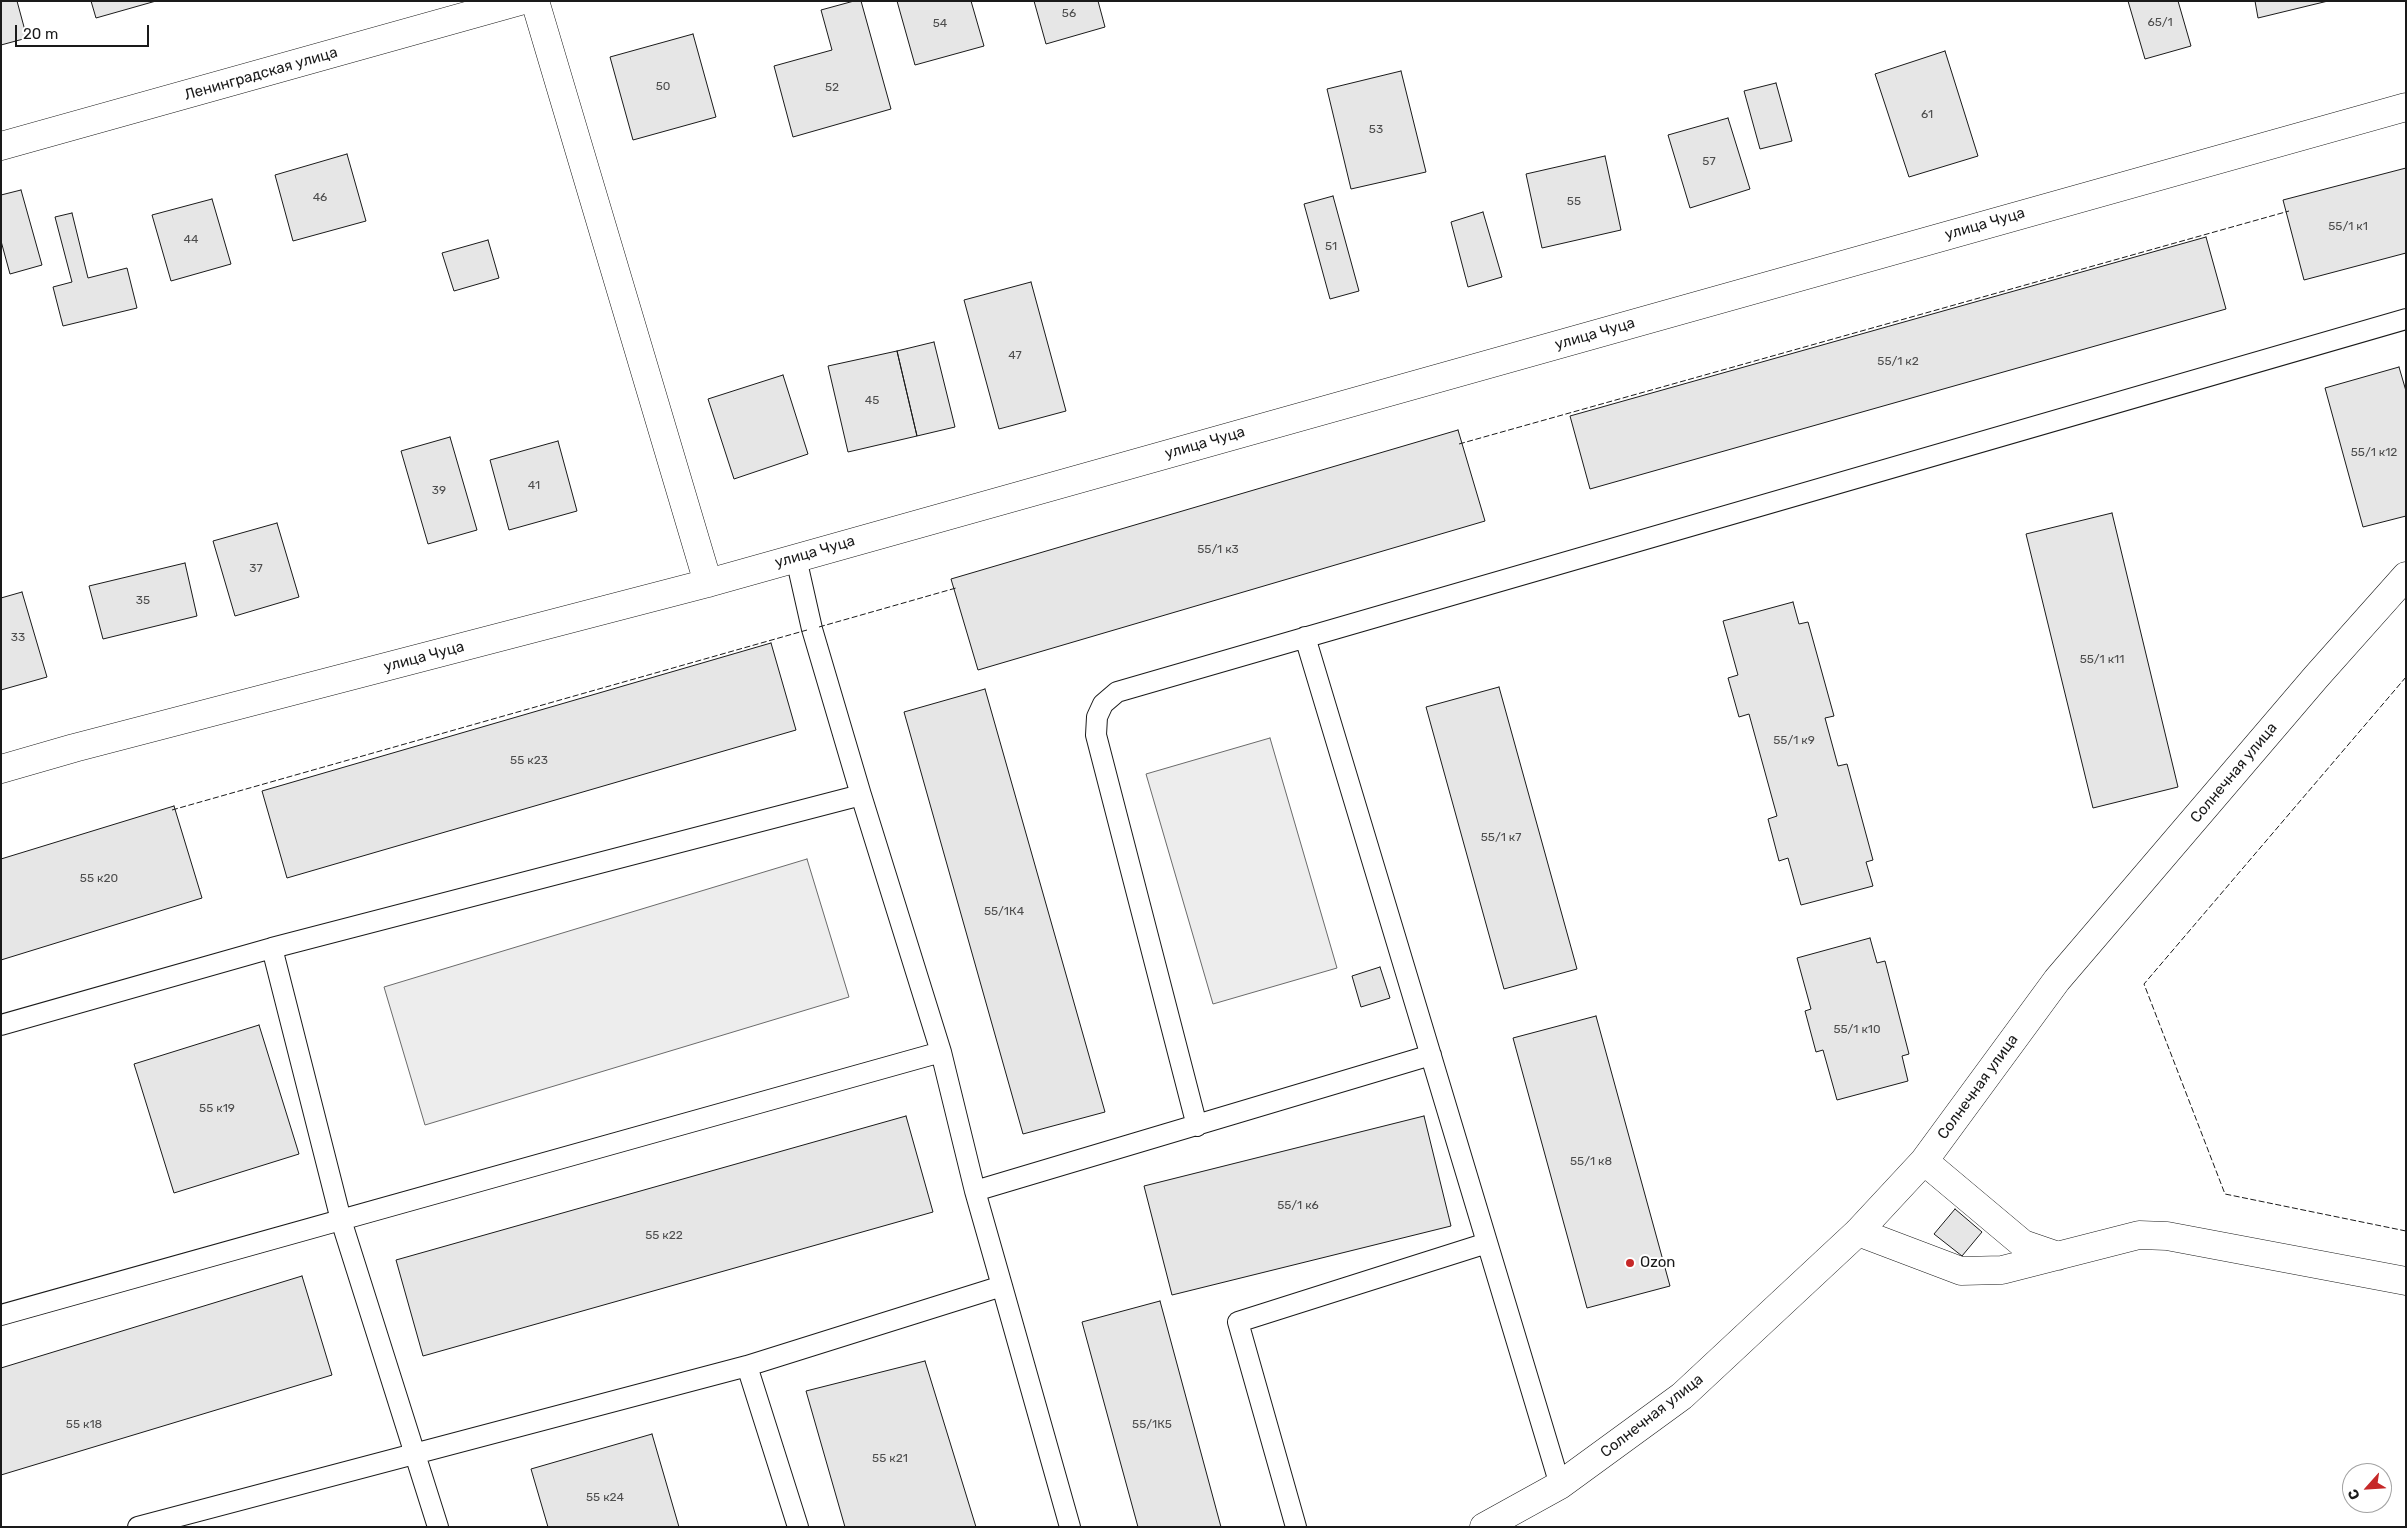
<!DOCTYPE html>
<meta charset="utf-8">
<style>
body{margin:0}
#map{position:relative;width:2407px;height:1528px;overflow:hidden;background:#fff;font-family:Rubik,sans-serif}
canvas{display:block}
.frame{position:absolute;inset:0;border:2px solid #1a1a1a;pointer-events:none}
.north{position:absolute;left:2342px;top:1463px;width:50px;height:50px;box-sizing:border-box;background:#fff;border:1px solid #a3a3a3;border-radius:50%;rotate:244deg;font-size:14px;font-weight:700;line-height:20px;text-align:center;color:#1a1a1a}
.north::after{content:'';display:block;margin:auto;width:18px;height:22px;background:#c62828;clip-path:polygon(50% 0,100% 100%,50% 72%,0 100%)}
.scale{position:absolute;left:15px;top:25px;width:134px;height:22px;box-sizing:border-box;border:2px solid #1a1a1a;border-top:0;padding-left:6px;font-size:15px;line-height:18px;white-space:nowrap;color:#1a1a1a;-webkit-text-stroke:4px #fff;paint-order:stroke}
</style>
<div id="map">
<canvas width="2407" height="1528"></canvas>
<div class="frame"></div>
<div class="north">С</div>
<div class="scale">20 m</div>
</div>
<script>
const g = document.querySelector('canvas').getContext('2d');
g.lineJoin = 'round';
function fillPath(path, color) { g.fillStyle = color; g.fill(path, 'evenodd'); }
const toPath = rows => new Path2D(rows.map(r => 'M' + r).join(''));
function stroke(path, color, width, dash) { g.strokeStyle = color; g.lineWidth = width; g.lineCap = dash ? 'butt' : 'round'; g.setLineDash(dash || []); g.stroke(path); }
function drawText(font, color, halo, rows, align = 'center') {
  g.font = font + ' Rubik,sans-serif'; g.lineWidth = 4; g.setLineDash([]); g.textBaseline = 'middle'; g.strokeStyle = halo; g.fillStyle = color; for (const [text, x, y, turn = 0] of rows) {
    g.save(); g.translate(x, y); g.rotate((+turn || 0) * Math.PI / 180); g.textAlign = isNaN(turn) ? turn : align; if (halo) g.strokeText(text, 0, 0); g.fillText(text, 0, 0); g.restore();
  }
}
const built = toPath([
 [1270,738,1337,968,1213,1004,1146,774,1270,738],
 [807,859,849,997,425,1125,384,987,807,859]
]);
const building = toPath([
 [1,1,17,1,27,38,1,45,1,1],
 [91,1,156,1,96,18,91,1],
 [854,1,861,1,891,109,793,137,774,66,832,50,821,10,854,1],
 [897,1,971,1,984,46,915,65,897,1],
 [1034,1,1098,1,1105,27,1046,44,1034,1],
 [2128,1,2178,1,2191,46,2145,59,2128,1],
 [2255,1,2328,1,2258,18,2255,1],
 [693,34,716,117,633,140,610,57,693,34],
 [1945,51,1978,156,1909,177,1875,74,1945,51],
 [1401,71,1426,172,1351,189,1327,89,1401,71],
 [1776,83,1792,141,1760,149,1744,91,1776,83],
 [1728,118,1750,189,1690,208,1668,135,1728,118],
 [347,154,366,221,293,241,275,175,347,154],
 [1605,156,1621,230,1542,248,1526,174,1605,156],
 [2406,168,2406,253,2304,280,2283,200,2406,168],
 [21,190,42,265,10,274,1,241,1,195,21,190],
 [1333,196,1359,291,1330,299,1304,204,1333,196],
 [212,199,231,264,171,281,152,215,212,199],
 [1483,212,1502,277,1468,287,1451,222,1483,212],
 [72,213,88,278,127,268,137,308,63,326,53,287,72,282,55,217,72,213],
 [2206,237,2226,309,1590,489,1570,416,2206,237],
 [488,240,499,278,454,291,442,253,488,240],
 [1031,282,1066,411,999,429,964,300,1031,282],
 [934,342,955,427,917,436,897,351,934,342],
 [897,351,917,436,848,452,828,366,897,351],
 [2399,367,2406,391,2406,516,2363,527,2325,388,2399,367],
 [783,375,808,454,734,479,708,399,783,375],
 [1458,430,1485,521,978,670,951,579,1458,430],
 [450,437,477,530,428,544,401,451,450,437],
 [558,441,577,511,509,530,490,460,558,441],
 [2112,513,2178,787,2093,808,2026,534,2112,513],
 [277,523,299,597,235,616,213,541,277,523],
 [185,563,197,616,103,639,89,586,185,563],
 [22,592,47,677,1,690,1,598,22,592],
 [1793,602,1799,624,1808,622,1834,716,1825,718,1838,766,1847,764,1873,860,1866,862,1873,886,1801,905,1788,858,1779,861,1768,819,1777,816,1749,714,1739,717,1728,678,1738,675,1723,621,1793,602],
 [771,643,796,730,287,878,262,791,771,643],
 [1499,687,1577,969,1504,989,1426,707,1499,687],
 [985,689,1105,1112,1023,1134,904,712,985,689],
 [174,806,202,898,1,960,1,859,174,806],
 [1870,938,1877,963,1885,961,1909,1054,1902,1056,1908,1081,1837,1100,1823,1050,1816,1052,1805,1011,1811,1009,1797,958,1870,938],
 [1380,967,1390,998,1361,1007,1352,976,1380,967],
 [1596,1016,1670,1286,1587,1308,1513,1038,1596,1016],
 [259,1025,299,1154,174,1193,134,1064,259,1025],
 [906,1116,933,1212,423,1356,396,1260,906,1116],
 [1424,1116,1451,1226,1172,1295,1144,1186,1424,1116],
 [1955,1209,1982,1232,1962,1256,1934,1234,1955,1209],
 [302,1276,332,1375,1,1475,1,1368,302,1276],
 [1160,1301,1221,1527,1138,1527,1082,1322,1160,1301],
 [925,1361,976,1527,845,1527,806,1391,925,1361],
 [652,1434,679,1527,548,1527,531,1469,652,1434]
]);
const service = toPath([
 [796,558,812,629,861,795],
 [1305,637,1560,1485],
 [272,948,861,795,941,1052],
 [1,1025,272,948,341,1220,438,1527],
 [1197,1126,1096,735,1097,717,1103,704,1117,692,2406,319],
 [975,1191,1431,1055],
 [1002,1286,1070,1527],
 [1,1315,941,1052,975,1191,1002,1286,747,1366,138,1527],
 [747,1366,798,1527],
 [1296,1527,1238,1322,1487,1243]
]);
const minor = toPath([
 [535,1,708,583],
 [1,146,520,1],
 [1,769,74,748,708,583,2406,107],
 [1924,1161,2023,1244,2058,1256],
 [1858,1232,1961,1271,2002,1270,2139,1235,2167,1236,2406,1281],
 [1484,1527,1560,1485,1682,1396,1858,1232,1924,1161,2057,980,2316,677,2406,576]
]);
const fence = toPath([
 [1459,444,2289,211],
 [819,627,956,588],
 [2406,677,2144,984,2225,1194,2406,1231],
 [172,810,807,630]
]);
const markers = [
 [1630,1263,5,"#c62828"]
];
const numberNames = [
 ["56",1069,14],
 ["65/1",2160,23],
 ["54",940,24],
 ["50",663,87],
 ["52",832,88],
 ["61",1927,115],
 ["53",1376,130],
 ["57",1709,162],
 ["46",320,198],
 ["55",1574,202],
 ["55/1 к1",2348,227],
 ["44",191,240],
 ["51",1331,247],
 ["47",1015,356],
 ["55/1 к2",1898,362],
 ["45",872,401],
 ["55/1 к12",2374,453],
 ["41",534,486],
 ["39",439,491],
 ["55/1 к3",1218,550],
 ["37",256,569],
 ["35",143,601],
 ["33",18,638],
 ["55/1 к11",2102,660],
 ["55/1 к9",1794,741],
 ["55 к23",529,761],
 ["55/1 к7",1501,838],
 ["55 к20",99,879],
 ["55/1К4",1004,912],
 ["55/1 к10",1857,1030],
 ["55 к19",217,1109],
 ["55/1 к8",1591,1162],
 ["55/1 к6",1298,1206],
 ["55 к22",664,1236],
 ["55 к18",84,1425],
 ["55/1К5",1152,1425],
 ["55 к21",890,1459],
 ["55 к24",605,1498]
];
const streetNames = [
 ["Ленинградская улица",261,74,-16],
 ["улица Чуца",1985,224,-16],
 ["улица Чуца",1595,334,-16],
 ["улица Чуца",1205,443,-16],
 ["улица Чуца",815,552,-16],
 ["улица Чуца",424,657,-15],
 ["Солнечная улица",2234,773,-50],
 ["Солнечная улица",1978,1087,-54],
 ["Солнечная улица",1652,1416,-38]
];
const poiNames = [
 ["Ozon",1640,1263]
];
fillPath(built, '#ededed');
stroke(built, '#6a6a6a', 1);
fillPath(building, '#e6e6e6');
stroke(building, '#1a1a1a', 1);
stroke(service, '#1a1a1a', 22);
stroke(minor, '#1a1a1a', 29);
stroke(service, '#fff', 20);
stroke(minor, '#fff', 28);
stroke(fence, '#1a1a1a', 1, [6, 2.5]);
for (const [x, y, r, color] of markers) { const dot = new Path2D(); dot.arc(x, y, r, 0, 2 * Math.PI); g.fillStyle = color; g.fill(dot); stroke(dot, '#fff', 2); }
drawText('12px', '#4d4d4d', null, numberNames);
drawText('15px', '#1a1a1a', '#fff', streetNames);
drawText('15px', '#1a1a1a', '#fff', poiNames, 'left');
</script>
